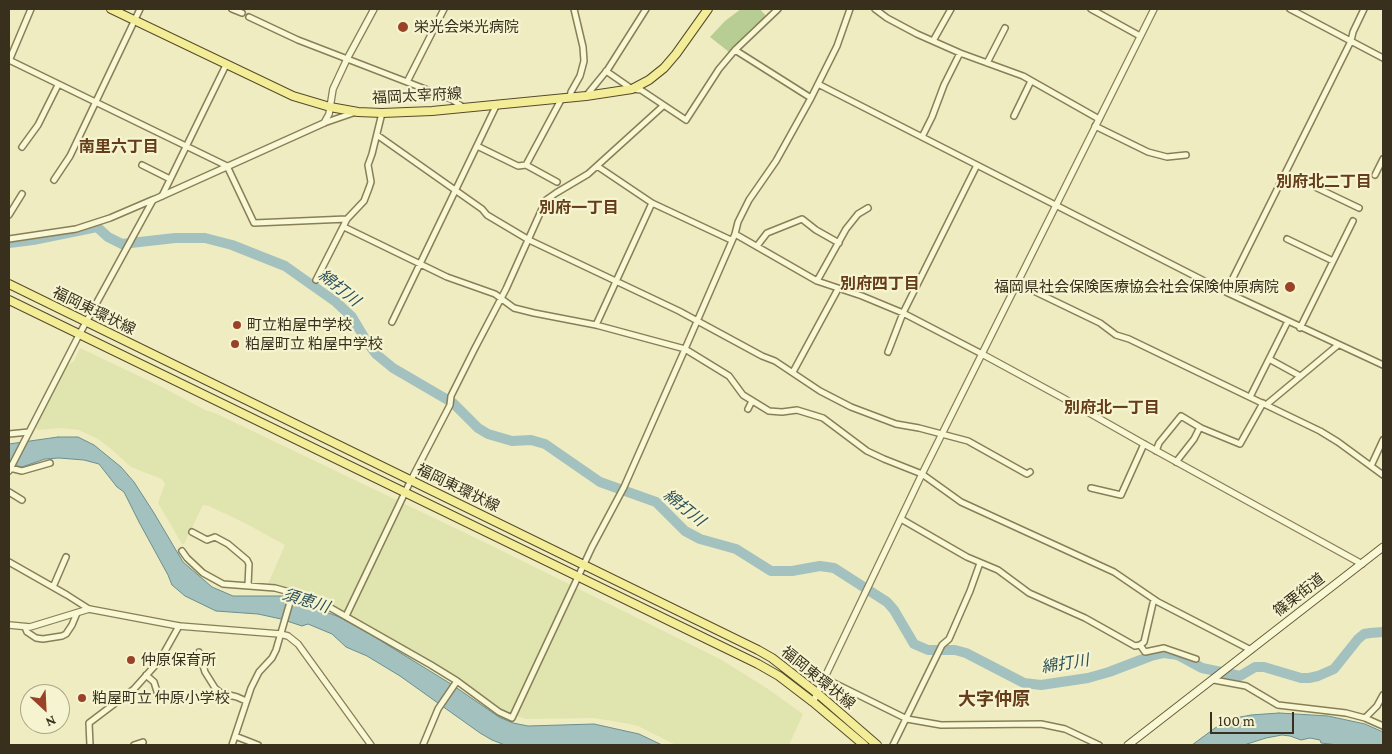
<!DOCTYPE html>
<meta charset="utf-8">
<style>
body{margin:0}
#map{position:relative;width:1392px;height:754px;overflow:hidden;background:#efecc1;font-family:"Crimson Pro",serif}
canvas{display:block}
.frame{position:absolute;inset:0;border:10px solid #38301d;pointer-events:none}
.north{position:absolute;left:20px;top:684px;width:50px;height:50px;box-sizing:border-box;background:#f6f4d0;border:1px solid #aaa688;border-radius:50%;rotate:155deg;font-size:14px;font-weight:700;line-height:20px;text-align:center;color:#38301d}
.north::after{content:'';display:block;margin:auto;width:18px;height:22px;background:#994227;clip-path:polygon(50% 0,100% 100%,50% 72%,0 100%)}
.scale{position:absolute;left:1210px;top:712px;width:84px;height:22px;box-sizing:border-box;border:2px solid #38301d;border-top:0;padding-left:6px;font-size:15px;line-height:18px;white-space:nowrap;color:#38301d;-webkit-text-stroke:4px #f6f4d0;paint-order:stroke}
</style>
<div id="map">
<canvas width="1392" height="754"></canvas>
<div class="frame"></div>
<div class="north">N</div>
<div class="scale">100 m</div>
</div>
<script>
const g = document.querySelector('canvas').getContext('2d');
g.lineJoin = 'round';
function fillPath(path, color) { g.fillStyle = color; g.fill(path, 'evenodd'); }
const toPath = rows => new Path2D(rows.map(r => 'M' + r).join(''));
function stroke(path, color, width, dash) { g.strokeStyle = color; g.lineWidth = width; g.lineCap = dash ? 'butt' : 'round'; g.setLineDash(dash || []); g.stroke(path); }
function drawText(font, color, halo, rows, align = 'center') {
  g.font = font + ' "Crimson Pro","Noto Sans JP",serif'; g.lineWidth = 4.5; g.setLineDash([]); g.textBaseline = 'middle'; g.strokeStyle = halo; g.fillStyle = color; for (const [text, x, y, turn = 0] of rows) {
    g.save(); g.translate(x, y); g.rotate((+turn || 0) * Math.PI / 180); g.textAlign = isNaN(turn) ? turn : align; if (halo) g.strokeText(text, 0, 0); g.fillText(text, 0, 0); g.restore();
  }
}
const farmland = toPath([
 [80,348,160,386,205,410,217,414,486,543,720,659,765,687,803,714,789,745,676,745,638,726,630,724,594,718,526,719,508,713,500,709,453,675,344,611,313,596,296,590,268,584,285,545,245,523,209,506,203,505,184,544,182,544,158,503,165,484,162,479,131,467,110,448,98,439,79,430,62,428,37,430,36,427,67,366,74,361]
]);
const green = toPath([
 [741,9,760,9,766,16,752,28,729,52,710,37,725,21]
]);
const water = toPath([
 [58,437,78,437,94,445,121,467,134,482,154,513,183,562,212,587,233,596,286,596,339,617,373,636,451,684,499,717,513,723,528,726,594,724,639,734,662,745,505,745,492,740,480,733,400,676,367,656,346,647,332,634,308,624,302,626,281,619,258,614,216,611,185,596,172,585,168,575,139,522,124,492,117,487,99,464,84,460,59,458,45,459,22,467,9,464,9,444,58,437],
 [1279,713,1328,716,1365,724,1383,732,1383,745,1338,745,1321,743,1320,740,1310,738,1301,740,1290,736,1282,735,1266,738,1244,745,1192,745,1215,728,1235,718,1251,715,1279,713]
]);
const river = toPath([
 [9,243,33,240,97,227,108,237,122,244,175,238,205,238,232,245,285,266,336,302,352,317,367,342,376,354,393,368,453,403,478,428,488,434,512,441,531,440,545,444,600,482,656,502,685,531,700,539,736,549,771,571,792,571,820,566,834,568,887,602,894,610,914,644,928,650,955,650,966,653,1024,683,1041,685,1088,678,1109,672,1151,656,1164,653,1178,655,1202,668,1240,676,1255,667,1264,667,1301,678,1309,678,1318,676,1334,669,1358,639,1364,634,1370,633,1383,632]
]);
const minor = toPath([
 [232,9,242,13],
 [875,9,887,18,917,34,960,53,1023,76,1099,119],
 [1091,9,1140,36],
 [1290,9,1383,58],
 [249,17,298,40,451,99,463,107],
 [933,41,951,9],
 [735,50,811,98],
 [9,60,227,166,254,223,347,219],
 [9,61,31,9],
 [987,63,1005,28],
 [606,71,632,89,641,90,686,120,719,69,735,50,778,9],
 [407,82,444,9],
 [818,84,1226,292,1383,365],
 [586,96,608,69,646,9],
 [570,97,571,92,580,76,584,61,583,47,574,9],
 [1014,116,1031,81],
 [324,123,353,113],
 [1095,126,1148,152,1167,157,1186,155],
 [377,135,482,209,487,215,529,240,679,311,762,356,775,361,820,391,851,407,896,424,919,428,968,441,1027,474,1030,472],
 [922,137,932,117,944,85,960,53],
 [477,146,518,166,526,165,557,182],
 [22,147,38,125,58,85],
 [142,165,170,179],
 [526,165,562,98],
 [597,166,652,203,731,240],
 [1375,175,1383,159],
 [54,180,70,156,140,9],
 [1315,187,1359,208],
 [162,196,226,65],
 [9,215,22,194],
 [344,227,447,277,495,294,514,308,534,313,596,325,685,349,729,376,743,395,769,411,782,412,797,410,823,418,867,451,884,459,922,474,961,502,1114,572,1158,602,1251,650],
 [735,234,817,281,862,296,903,313,982,354],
 [9,239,76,229,110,218,152,200],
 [1287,239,1333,261],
 [757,246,767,233,802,219,816,230,839,243],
 [316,280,347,219,364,201,369,188,371,182,368,165,372,154,382,113],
 [817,281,846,229,858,214,868,208],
 [1017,283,1100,323,1116,335,1129,339,1320,431,1338,442,1383,475],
 [1226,292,1351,41,1353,32,1364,9],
 [392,322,497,104],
 [596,325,652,203],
 [1300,328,1353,221],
 [888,352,903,313,977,165],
 [1269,359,1300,376],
 [793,372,838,289],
 [1250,397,1288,321],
 [1266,405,1338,345],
 [748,409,752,401],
 [9,434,29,432],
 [1156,451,1159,443,1181,416,1201,428],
 [1176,462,1194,439,1199,429,1201,428,1240,444,1263,403],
 [1371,466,1383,440],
 [10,468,22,471,50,463],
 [9,471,79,335,153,200],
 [1091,488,1121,495,1144,444],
 [9,492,22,500],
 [901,519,967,557,998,570,1029,593,1085,618,1135,646,1140,645,1144,642,1153,603,1155,600],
 [192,532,207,540,215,537,228,544,247,560,249,564,248,585],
 [182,551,187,558,203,573,223,584,275,588,315,599,431,665,457,681,499,712,512,718,592,547,624,487,685,349,735,234,738,222,749,200,776,161,811,98,837,46,850,9],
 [9,562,67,595,89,609],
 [53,587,66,557],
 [346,616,411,480,450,405,451,396,474,350,506,289,546,200,556,193,588,174,663,106],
 [25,627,27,632,36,638,43,639,62,636,66,634,72,625,77,613],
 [1140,645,1145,652,1164,648,1196,659],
 [199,652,205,672,215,688,221,693,237,697,246,701],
 [146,675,154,682,159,698],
 [824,678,907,719,941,725,1041,724,1065,729,1099,745],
 [1214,680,1246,686,1278,705,1346,713,1365,718,1383,726],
 [1365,718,1377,706,1383,695],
 [235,736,258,745],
 [90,745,89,723,134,689,160,660,179,626],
 [134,745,143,742],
 [232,745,251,688,259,672,272,658,276,650,293,592],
 [423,745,438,709,457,681],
 [893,745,942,645,949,639,970,591,980,563]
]);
const tertiary = toPath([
 [153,200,324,123,329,114,333,89,347,59,374,9],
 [982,354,1063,398,1144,444,1362,564],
 [9,625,30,627,89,609,179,626,280,634,288,636,298,644,371,745],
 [813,702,922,474,1154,9]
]);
const secondary = toPath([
 [1128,745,1383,547]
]);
const primary = toPath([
 [111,9,293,96,330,107,358,112,382,113,432,111,586,96,632,89,649,80,664,68,676,54,708,9],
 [9,284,758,650,772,658,817,693,877,745],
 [9,300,758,664,779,676,813,702,864,745]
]);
const markers = [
 [403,27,6,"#994227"],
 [1290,287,6,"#994227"],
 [237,325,5,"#994227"],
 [235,344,5,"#994227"],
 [131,660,5,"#994227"],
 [82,698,5,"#994227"]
];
const poiNames = [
 ["栄光会栄光病院",414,27],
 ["福岡県社会保険医療協会社会保険仲原病院",1279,287,"right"],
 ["町立粕屋中学校",247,325],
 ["粕屋町立 粕屋中学校",245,344],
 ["仲原保育所",141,660],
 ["粕屋町立 仲原小学校",92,698]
];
const streetNames = [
 ["福岡太宰府線",417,96,-3],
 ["福岡東環状線",94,311,26],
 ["福岡東環状線",458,488,26],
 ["篠栗街道",1299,595,-38],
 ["福岡東環状線",818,678,39]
];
const neighbourhoodNames = [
 ["南里六丁目",119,147],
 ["別府北二丁目",1324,182],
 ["別府一丁目",579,208],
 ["別府四丁目",880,284],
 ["別府北一丁目",1112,408]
];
const waterNames = [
 ["綿打川",339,288,39],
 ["綿打川",684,508,39],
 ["須恵川",306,601,17],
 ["綿打川",1065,664,-9]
];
const quarterNames = [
 ["大字仲原",994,699]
];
fillPath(farmland, '#e0e4ae');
fillPath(green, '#b8cd94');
fillPath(water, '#a3c1bf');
stroke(water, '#6a8f8f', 1);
stroke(river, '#a3c1bf', 10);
stroke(minor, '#887e58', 8);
stroke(tertiary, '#887e58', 8);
stroke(secondary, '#6a5e3b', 9);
stroke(primary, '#564a2c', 10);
stroke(minor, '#f9f8d4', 5);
stroke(tertiary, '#f9f8d4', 5.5);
stroke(secondary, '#f9f8d4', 7);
stroke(primary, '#f3ed97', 8);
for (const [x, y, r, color] of markers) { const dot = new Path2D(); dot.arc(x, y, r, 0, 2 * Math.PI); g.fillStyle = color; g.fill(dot); stroke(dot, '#f6f4d0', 2); }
drawText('15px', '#38301d', '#f6f4d0', poiNames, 'left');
drawText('15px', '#38301d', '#f6f4d0', streetNames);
drawText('bold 16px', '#653d1b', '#f6f4d0', neighbourhoodNames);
drawText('italic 16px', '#2c5058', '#f6f4d0', waterNames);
drawText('bold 18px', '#653d1b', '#f6f4d0', quarterNames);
</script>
